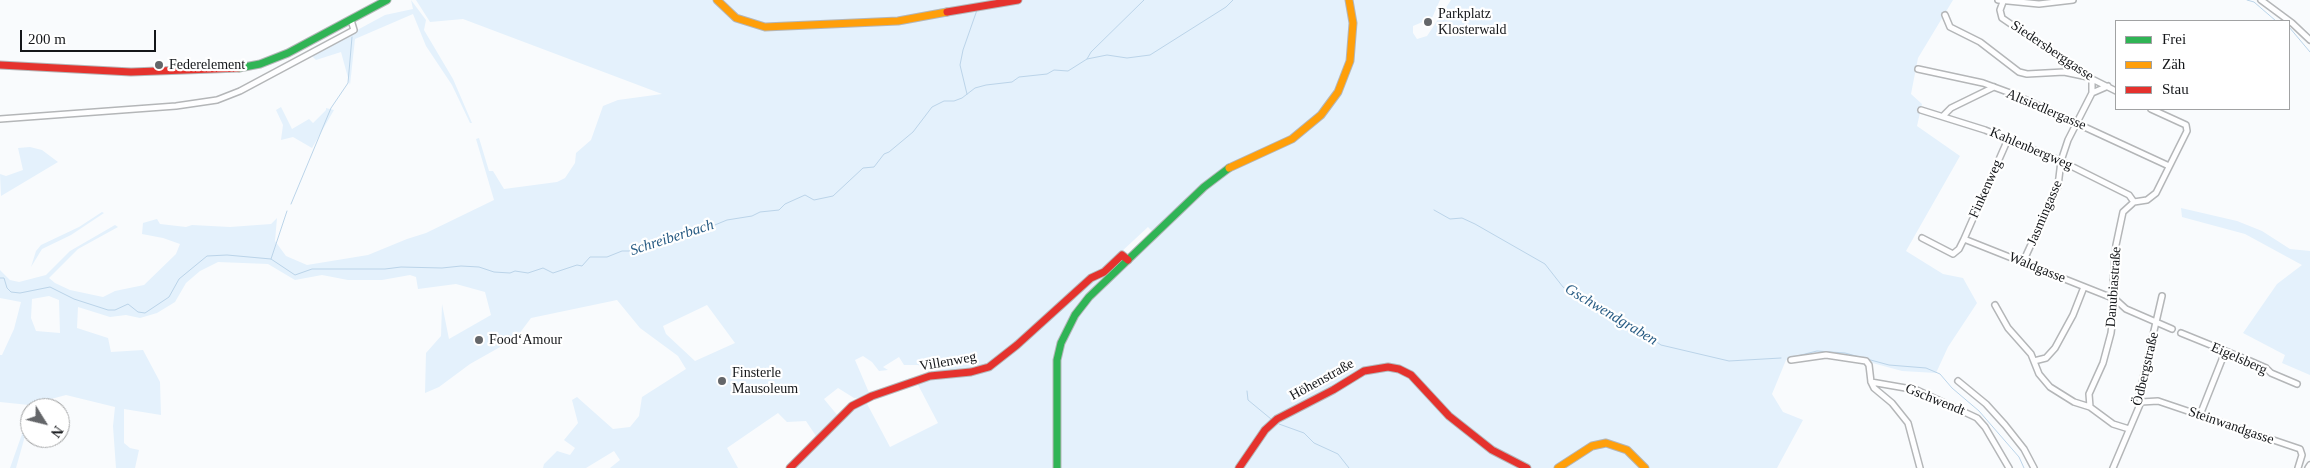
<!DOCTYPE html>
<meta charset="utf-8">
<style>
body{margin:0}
#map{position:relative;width:2310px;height:468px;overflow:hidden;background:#f9fbfd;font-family:"Times New Roman",serif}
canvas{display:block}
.legend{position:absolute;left:2115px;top:20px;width:175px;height:90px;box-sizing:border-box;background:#fff;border:1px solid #a1a2a3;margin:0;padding:6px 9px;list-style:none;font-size:15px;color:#141619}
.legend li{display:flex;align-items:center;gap:10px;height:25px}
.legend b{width:25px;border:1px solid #a1a2a3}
.north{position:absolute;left:20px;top:398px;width:50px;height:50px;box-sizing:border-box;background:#fff;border:1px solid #a1a2a3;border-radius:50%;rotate:126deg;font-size:14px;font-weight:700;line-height:20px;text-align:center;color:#141619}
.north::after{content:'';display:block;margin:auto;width:18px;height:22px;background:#646669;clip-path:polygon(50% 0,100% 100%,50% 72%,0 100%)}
.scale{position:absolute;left:20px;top:30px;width:136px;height:22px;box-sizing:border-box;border:2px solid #141619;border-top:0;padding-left:6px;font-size:15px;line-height:18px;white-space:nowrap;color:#141619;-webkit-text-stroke:4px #fff;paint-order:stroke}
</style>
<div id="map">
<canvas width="2310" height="468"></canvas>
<ul class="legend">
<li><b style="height:6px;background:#30b455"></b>Frei</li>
<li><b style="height:6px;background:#ff9f0a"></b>Zäh</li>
<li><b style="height:6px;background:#e5322d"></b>Stau</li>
</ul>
<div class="north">N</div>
<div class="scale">200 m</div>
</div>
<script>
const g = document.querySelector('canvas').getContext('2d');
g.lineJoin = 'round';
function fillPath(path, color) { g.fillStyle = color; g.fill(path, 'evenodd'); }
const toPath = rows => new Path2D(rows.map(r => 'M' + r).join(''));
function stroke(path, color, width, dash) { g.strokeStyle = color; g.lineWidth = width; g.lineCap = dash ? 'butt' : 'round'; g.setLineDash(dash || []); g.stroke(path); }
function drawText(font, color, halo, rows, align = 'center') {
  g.font = font + ' "Times New Roman",serif'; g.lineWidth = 4.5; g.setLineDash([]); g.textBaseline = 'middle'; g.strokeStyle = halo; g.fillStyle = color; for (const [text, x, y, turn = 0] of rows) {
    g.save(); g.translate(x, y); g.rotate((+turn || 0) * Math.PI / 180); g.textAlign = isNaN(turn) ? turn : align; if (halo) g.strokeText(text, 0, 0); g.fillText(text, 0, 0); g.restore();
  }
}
const green = toPath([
 [411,0,426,20,424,30,453,79,472,123,470,123,452,85,426,46,413,14,355,39,350,85,341,52,316,60,311,55,385,15,413,9],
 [416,0,1440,0,1432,18,1413,26,1413,33,1417,39,1427,36,1451,0,1953,0,1918,58,1911,94,1922,104,1917,126,1960,156,1906,251,1943,274,1963,278,1977,303,1948,347,1936,373,1902,371,1843,355,1820,353,1786,360,1772,394,1783,412,1803,420,1777,468,798,468,796,466,837,420,865,400,890,447,938,423,916,381,928,377,928,368,918,365,904,365,899,357,883,367,888,370,879,371,872,362,863,356,855,360,870,395,866,397,854,398,838,388,824,399,838,416,818,439,806,421,787,422,778,413,727,448,738,468,610,468,620,460,614,451,586,468,543,468,544,464,557,451,570,455,575,448,564,440,578,423,572,400,577,397,613,429,630,427,639,416,642,397,686,369,678,356,640,328,617,300,531,318,516,338,470,364,439,387,425,393,426,353,441,336,442,304,449,339,491,315,485,292,456,284,418,289,416,277,410,275,382,280,348,280,322,275,295,280,268,264,218,262,200,271,186,283,175,302,157,313,140,318,126,315,110,317,78,307,77,328,108,338,111,352,143,350,160,382,161,415,124,409,124,443,130,448,139,450,135,468,116,468,113,426,115,407,66,395,51,399,49,408,30,408,30,435,25,436,16,468,10,468,27,420,29,405,0,402,0,355,2,355,14,329,21,302,0,298,0,270,10,280,19,282,46,275,70,251,115,225,118,227,78,249,49,278,55,283,70,290,103,297,115,291,144,285,176,254,180,244,163,238,142,234,143,223,157,219,160,224,186,227,192,225,230,227,271,224,277,218,275,241,286,256,307,265,368,255,407,239,426,233,494,200,476,139,479,138,489,171,493,171,504,189,557,182,565,178,575,163,576,153,591,140,603,106,618,100,662,94,463,19,430,22],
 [1148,227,1153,232,1122,260,1120,253],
 [49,296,59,300,60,333,36,331,31,318,32,299],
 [707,305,735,343,695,361,666,334,663,326],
 [281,107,292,129,309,119,313,123,326,110,326,108,334,110,312,148,293,137,281,140,283,125,276,110],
 [30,147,42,150,58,162,1,196,0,174,6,176,23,170,18,148],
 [2181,208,2237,221,2262,231,2290,249,2310,251,2310,375,2282,363,2285,355,2243,333,2277,284,2302,265,2245,234,2182,217],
 [102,212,104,213,71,235,42,249,31,267,36,251,41,245,79,227]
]);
const stream = toPath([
 [2247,0,2254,2,2276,21],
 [2289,27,2310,52],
 [1087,59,1091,52,1144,0],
 [967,94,960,65,963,50,977,10],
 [291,204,331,108,348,83,352,37],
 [1434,210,1450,219,1462,218,1475,224,1545,264,1563,287,1575,296,1625,320,1661,345,1729,361,1781,358],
 [271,259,287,211],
 [0,278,4,278,7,288,11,292,20,293,50,287,74,299,108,310,115,310,128,304,138,312,145,313,169,297,179,279,207,256,227,255,271,259,295,275,312,269,385,269,401,267,442,268,461,266,479,267,494,272,510,273,515,271,528,273,543,268,553,273,577,265,582,266,590,257,607,257,622,251,639,251,649,245,684,237,695,230,705,229,727,220,752,216,760,212,779,210,785,204,805,195,814,200,833,196,863,168,874,167,884,154,889,152,913,132,932,107,944,101,954,101,962,98,975,88,986,85,1012,82,1019,77,1047,74,1054,70,1068,71,1087,59,1107,55,1127,58,1150,55,1226,7,1233,0],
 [1797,356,1817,351,1845,353,1889,365,1926,368,1940,374,1952,388,1979,411,2019,457,2024,468],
 [1247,391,1248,400,1271,419],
 [1279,424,1304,433,1314,443,1338,454,1349,468]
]);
const street = toPath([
 [1998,0,2039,4,2073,0],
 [2261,0,2292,23,2310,40],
 [2003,2,2000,10,2002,18,2088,77,2116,91],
 [1945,15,1950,27,1980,42,2019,72,2027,74,2064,72,2088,77],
 [1918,69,1983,83,2013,94,2169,166],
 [2092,93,2108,86],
 [1921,110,1985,130,2061,161,2129,195,2134,202],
 [1943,116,1951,108,1994,87],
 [0,119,176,106,217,100,240,91,354,30,351,20],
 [1922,238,1953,254,1959,249,1964,239,2115,299,2126,309,2172,329],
 [1964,239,2008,139],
 [2023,262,2058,186,2061,161,2068,140,2092,93,2092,79],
 [1995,305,2008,328,2031,354,2039,374,2050,387,2074,402,2090,407],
 [2181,333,2250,361,2266,368,2271,373,2297,384],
 [1791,360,1826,355,1866,361,1869,365,1871,382,1917,390,1977,418,1985,427,2009,468],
 [2034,361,2046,358,2055,348,2073,315,2084,287],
 [1958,381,1986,404,2005,425,2024,449,2034,468],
 [1871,382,1874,388,1892,403,1908,423,1920,468],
 [2141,402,2158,401,2300,449,2302,455,2298,468],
 [2200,415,2225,352],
 [2129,429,2113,424,2090,407,2089,394,2103,363,2111,333,2115,299,2113,284,2116,245,2123,212,2134,202,2147,200,2156,193,2187,131,2186,125,2151,109],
 [2113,468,2141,402,2139,396,2162,296],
 [2308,468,2310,465]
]);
const fast = toPath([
 [239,68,260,64,288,53,387,0],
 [1057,468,1057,360,1061,343,1075,315,1089,297,1204,187,1229,168]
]);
const slow = toPath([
 [717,0,736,18,765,27,898,21,947,12],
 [1229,168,1292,139,1321,115,1338,92,1350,61,1353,23,1349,0],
 [1558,468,1592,446,1606,443,1627,450,1645,468]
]);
const jam = toPath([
 [947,12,1018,0],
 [0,65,131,72,239,68],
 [790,468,852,406,872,396,930,376,971,372,989,367,1017,345,1091,278,1104,272,1122,255,1128,260],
 [1239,468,1265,430,1277,419,1333,390,1364,371,1388,367,1399,369,1411,375,1449,416,1492,450,1527,468]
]);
const markers = [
 [1428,22,5,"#646669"],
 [159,65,5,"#646669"],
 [479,340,5,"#646669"],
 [722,381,5,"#646669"]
];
const poiNames = [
 ["Parkplatz",1438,14],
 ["Klosterwald",1438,30],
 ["Federelement",169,65],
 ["Food‘Amour",489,340],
 ["Finsterle",732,373],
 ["Mausoleum",732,389]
];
const streetNames = [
 ["Siedersberggasse",2052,51,34],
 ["Altsiedlergasse",2046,110,23],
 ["Kahlenbergweg",2031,149,23],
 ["Finkenweg",1986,189,-66],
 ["Jasmingasse",2045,213,-67],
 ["Waldgasse",2037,268,22],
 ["Danubiastraße",2114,287,-86],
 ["Eigelsberg",2239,359,24],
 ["Villenweg",948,362,-10],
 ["Ödbergstraße",2146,369,-77],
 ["Höhenstraße",1322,380,-29],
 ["Gschwendt",1935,400,22],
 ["Steinwandgasse",2231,426,19]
];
const waterNames = [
 ["Schreiberbach",672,238,-18],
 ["Gschwendgraben",1611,315,31]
];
fillPath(green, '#e4f1fc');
stroke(stream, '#bbd4e9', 1);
stroke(street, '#b4b6b8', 8);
stroke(fast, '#b4b6b8', 9);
stroke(slow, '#b4b6b8', 9);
stroke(jam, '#b4b6b8', 9);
stroke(street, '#fefeff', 5);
stroke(fast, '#30b455', 7);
stroke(slow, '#ff9f0a', 7);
stroke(jam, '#e5322d', 7);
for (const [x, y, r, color] of markers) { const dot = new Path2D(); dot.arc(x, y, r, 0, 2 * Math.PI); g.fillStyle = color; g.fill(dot); stroke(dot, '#fff', 2); }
drawText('14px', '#141619', '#fff', poiNames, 'left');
drawText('14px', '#141619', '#fff', streetNames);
drawText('italic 15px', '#275b83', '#fff', waterNames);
</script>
